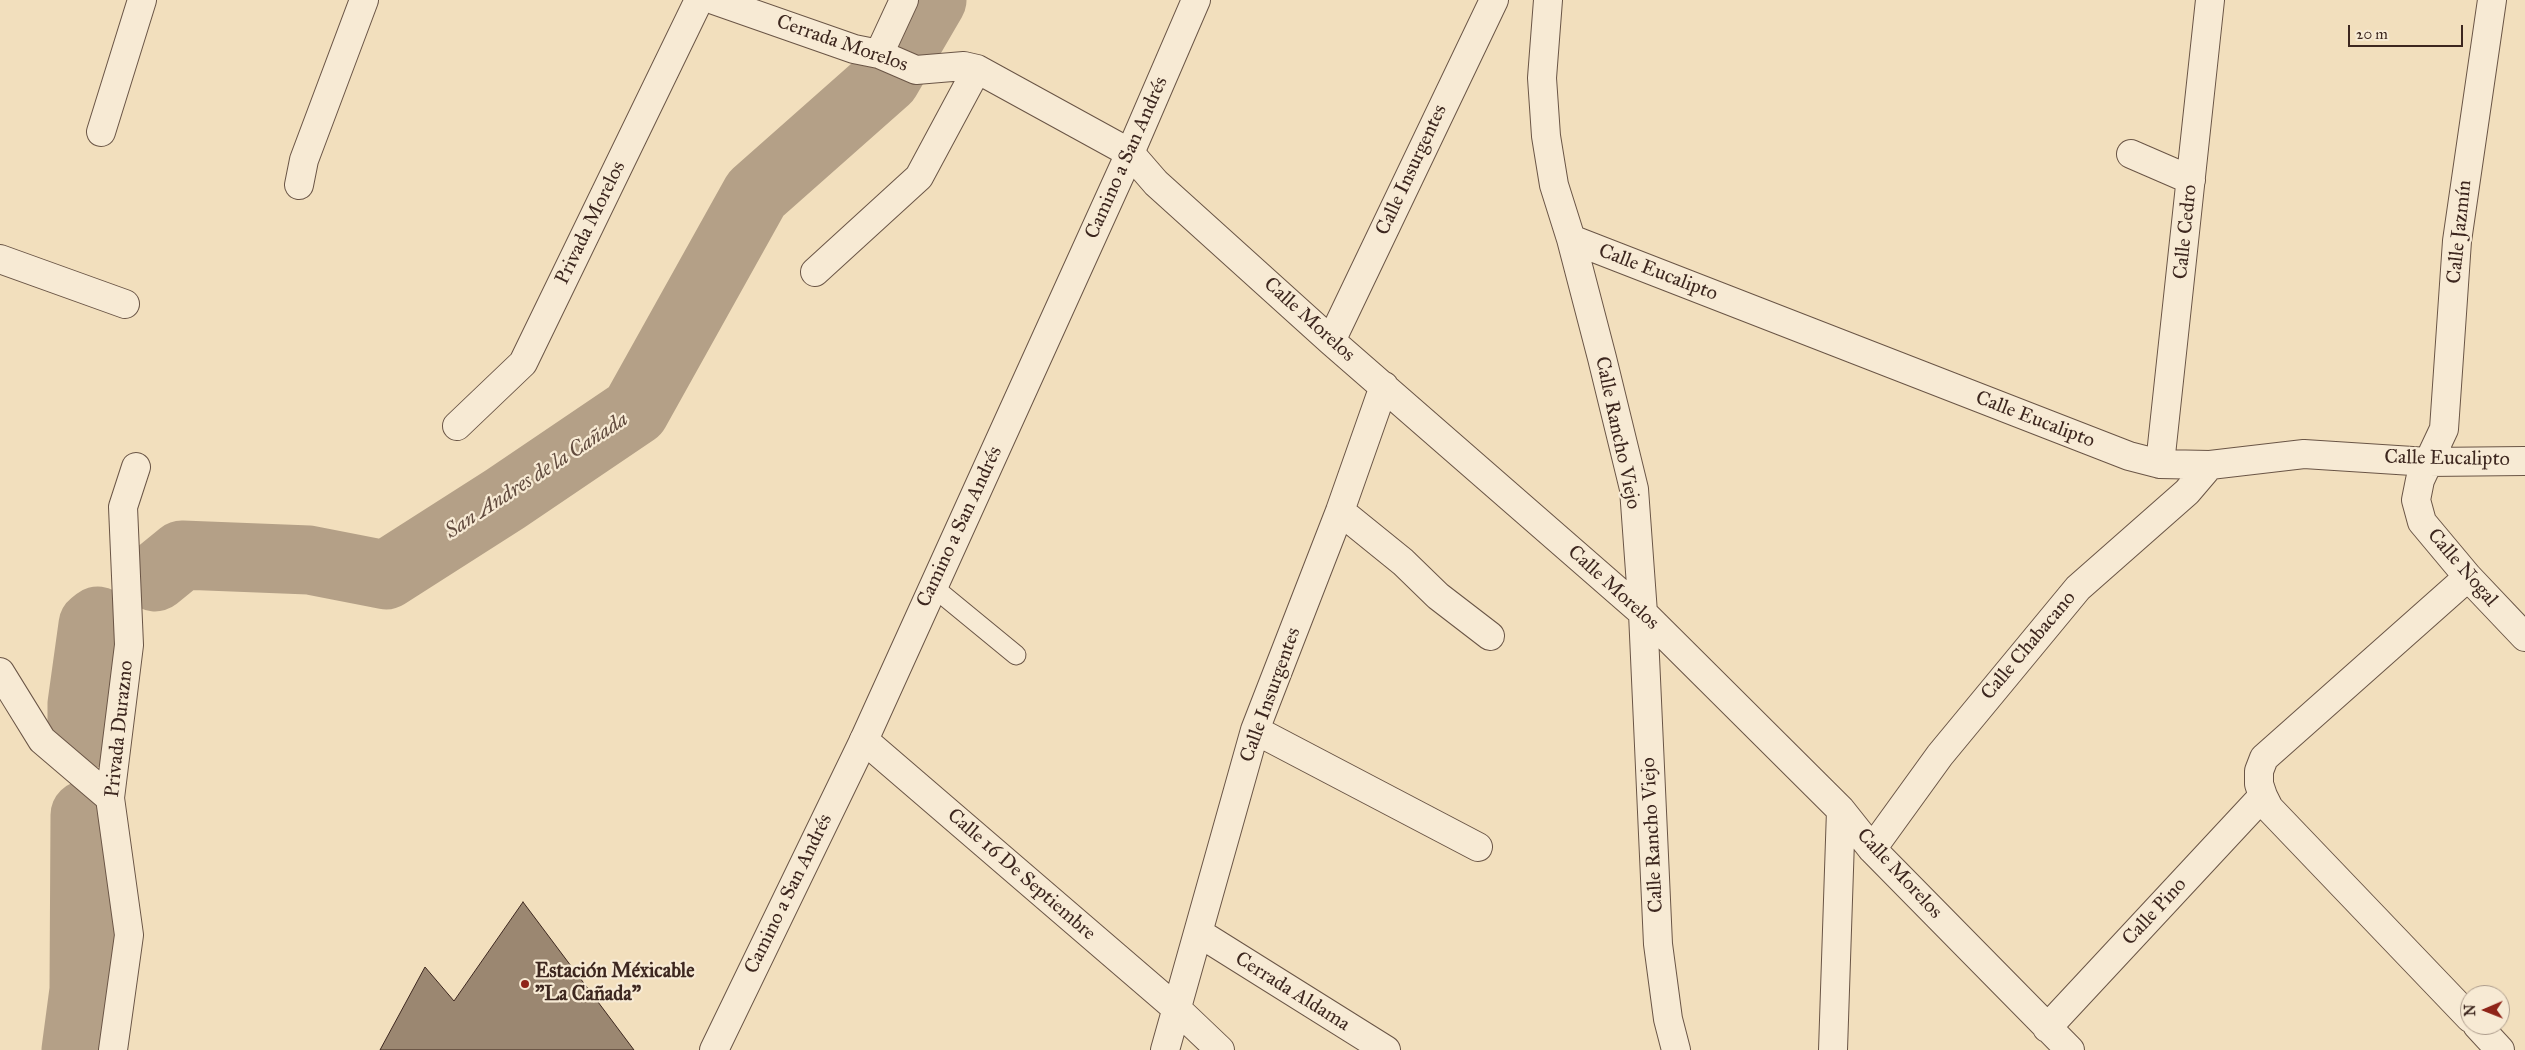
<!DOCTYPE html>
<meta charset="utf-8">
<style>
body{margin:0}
#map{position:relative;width:2525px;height:1050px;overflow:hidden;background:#f2dfbd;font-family:"IM FELL Great Primer",serif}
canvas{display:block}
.north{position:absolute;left:2460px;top:985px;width:50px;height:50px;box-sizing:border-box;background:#f7ead4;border:1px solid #ad9c8c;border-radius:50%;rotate:269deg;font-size:14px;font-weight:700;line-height:20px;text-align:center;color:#3d271f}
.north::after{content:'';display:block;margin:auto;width:18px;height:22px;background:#8f2418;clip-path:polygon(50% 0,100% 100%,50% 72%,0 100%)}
.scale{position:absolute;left:2348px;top:25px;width:115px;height:22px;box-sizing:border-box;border:2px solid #3d271f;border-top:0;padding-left:6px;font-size:15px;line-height:18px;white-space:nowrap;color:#3d271f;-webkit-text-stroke:4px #f7ead4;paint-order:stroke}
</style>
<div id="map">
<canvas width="2525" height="1050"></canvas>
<div class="north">N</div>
<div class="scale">20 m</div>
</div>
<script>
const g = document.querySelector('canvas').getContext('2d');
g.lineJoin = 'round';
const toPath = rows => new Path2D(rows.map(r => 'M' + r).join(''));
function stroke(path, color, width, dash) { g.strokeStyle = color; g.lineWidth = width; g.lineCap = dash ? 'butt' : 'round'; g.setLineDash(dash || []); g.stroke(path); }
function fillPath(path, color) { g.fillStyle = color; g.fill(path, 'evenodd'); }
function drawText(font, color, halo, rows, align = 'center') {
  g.font = font + ' "IM FELL Great Primer",serif'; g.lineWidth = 4.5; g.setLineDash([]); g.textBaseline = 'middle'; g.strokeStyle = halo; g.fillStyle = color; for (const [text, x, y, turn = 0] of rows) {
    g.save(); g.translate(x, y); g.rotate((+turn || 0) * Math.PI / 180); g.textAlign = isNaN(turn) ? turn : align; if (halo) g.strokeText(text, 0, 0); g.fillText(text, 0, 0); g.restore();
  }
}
const river = toPath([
 [155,577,182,555,309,560,386,575,505,499,635,411,756,194,886,79,932,0],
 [82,737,82,704,93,625,98,621],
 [76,1050,84,990,85,815]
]);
const building = toPath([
 [523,902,634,1050,380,1050,425,967,454,1001,523,902]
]);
const service = toPath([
 [932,586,1016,655]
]);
const minor = toPath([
 [714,0,854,49,879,54,916,70,964,66,977,69,1130,153,1156,183,1331,341,1643,613,1841,810,1872,849,2070,1050],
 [1548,0,1542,78,1546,136,1554,185,1571,239,1602,358,1634,489,1643,613,1658,944,1668,1019,1676,1050],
 [2492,0,2457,241,2444,429,2420,480,2416,500,2422,522,2468,577,2525,637],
 [879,54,904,0],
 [101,132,142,0],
 [2131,154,2191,180],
 [299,185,304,160,364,0],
 [1571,239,2129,456,2160,464,2210,465,2304,454,2428,462,2525,461],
 [0,259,125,304],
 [815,272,919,177,977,69],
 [1331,341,1494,0],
 [457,426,523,363,699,0],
 [2160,464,2210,0],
 [1340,511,1403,562,1438,596,1490,636],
 [0,672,42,740,110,798],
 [1255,730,1478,847],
 [864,740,1178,1010,1220,1050],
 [2263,796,2269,808,2470,1018],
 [1872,849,1940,755,2078,588,2187,492,2210,465],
 [1199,933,1386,1050],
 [2477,1025,2500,1050],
 [2047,1028,2263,796,2259,784,2259,771,2264,758,2468,577],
 [113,1050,129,935,110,798,129,645,123,507,136,467],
 [1165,1050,1255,730,1340,511,1384,386],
 [1833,1050,1841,810]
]);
const tertiary = toPath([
 [714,1050,864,740,1130,153,1196,0]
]);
const markers = [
 [525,984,5,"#8f2418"]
];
const streetNames = [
 ["Cerrada Morelos",842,44,19],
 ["Camino a San Andrés",1127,158,-66],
 ["Calle Insurgentes",1412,170,-65],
 ["Privada Morelos",591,223,-64],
 ["Calle Cedro",2186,232,-84],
 ["Calle Jazmín",2460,232,-84],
 ["Calle Eucalipto",1658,273,21],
 ["Calle Morelos",1309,320,42],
 ["Calle Eucalipto",2035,420,21],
 ["Calle Rancho Viejo",1617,433,78],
 ["Calle Eucalipto",2447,459,1],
 ["Camino a San Andrés",960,527,-65],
 ["Calle Nogal",2462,568,49],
 ["Calle Morelos",1613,588,42],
 ["Calle Chabacano",2029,646,-50],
 ["Calle Insurgentes",1271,695,-70],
 ["Privada Durazno",120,729,-84],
 ["Calle Rancho Viejo",1653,835,-93],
 ["Calle Morelos",1899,874,47],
 ["Calle 16 De Septiembre",1021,875,41],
 ["Camino a San Andrés",789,894,-64],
 ["Calle Pino",2155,912,-47],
 ["Cerrada Aldama",1292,992,32]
];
const poiNames = [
 ["Estación Méxicable",535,972],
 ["\"La Cañada\"",535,995]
];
const waterNames = [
 ["San Andres de la Cañada",537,476,-33]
];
stroke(river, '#b4a087', 69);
fillPath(building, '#9b8771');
stroke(building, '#3d271f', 1);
stroke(service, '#6a5546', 21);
stroke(minor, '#6a5546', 30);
stroke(tertiary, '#6a5546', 30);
stroke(service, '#f7ead4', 19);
stroke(minor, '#f7ead4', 28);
stroke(tertiary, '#f7ead4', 28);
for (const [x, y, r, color] of markers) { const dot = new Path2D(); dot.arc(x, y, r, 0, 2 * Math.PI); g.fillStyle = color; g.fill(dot); stroke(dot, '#f7ead4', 2); }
drawText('20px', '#3d271f', '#f7ead4', streetNames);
drawText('bold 20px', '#3d271f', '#f7ead4', poiNames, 'left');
drawText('italic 21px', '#614b3e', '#f7ead4', waterNames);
</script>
